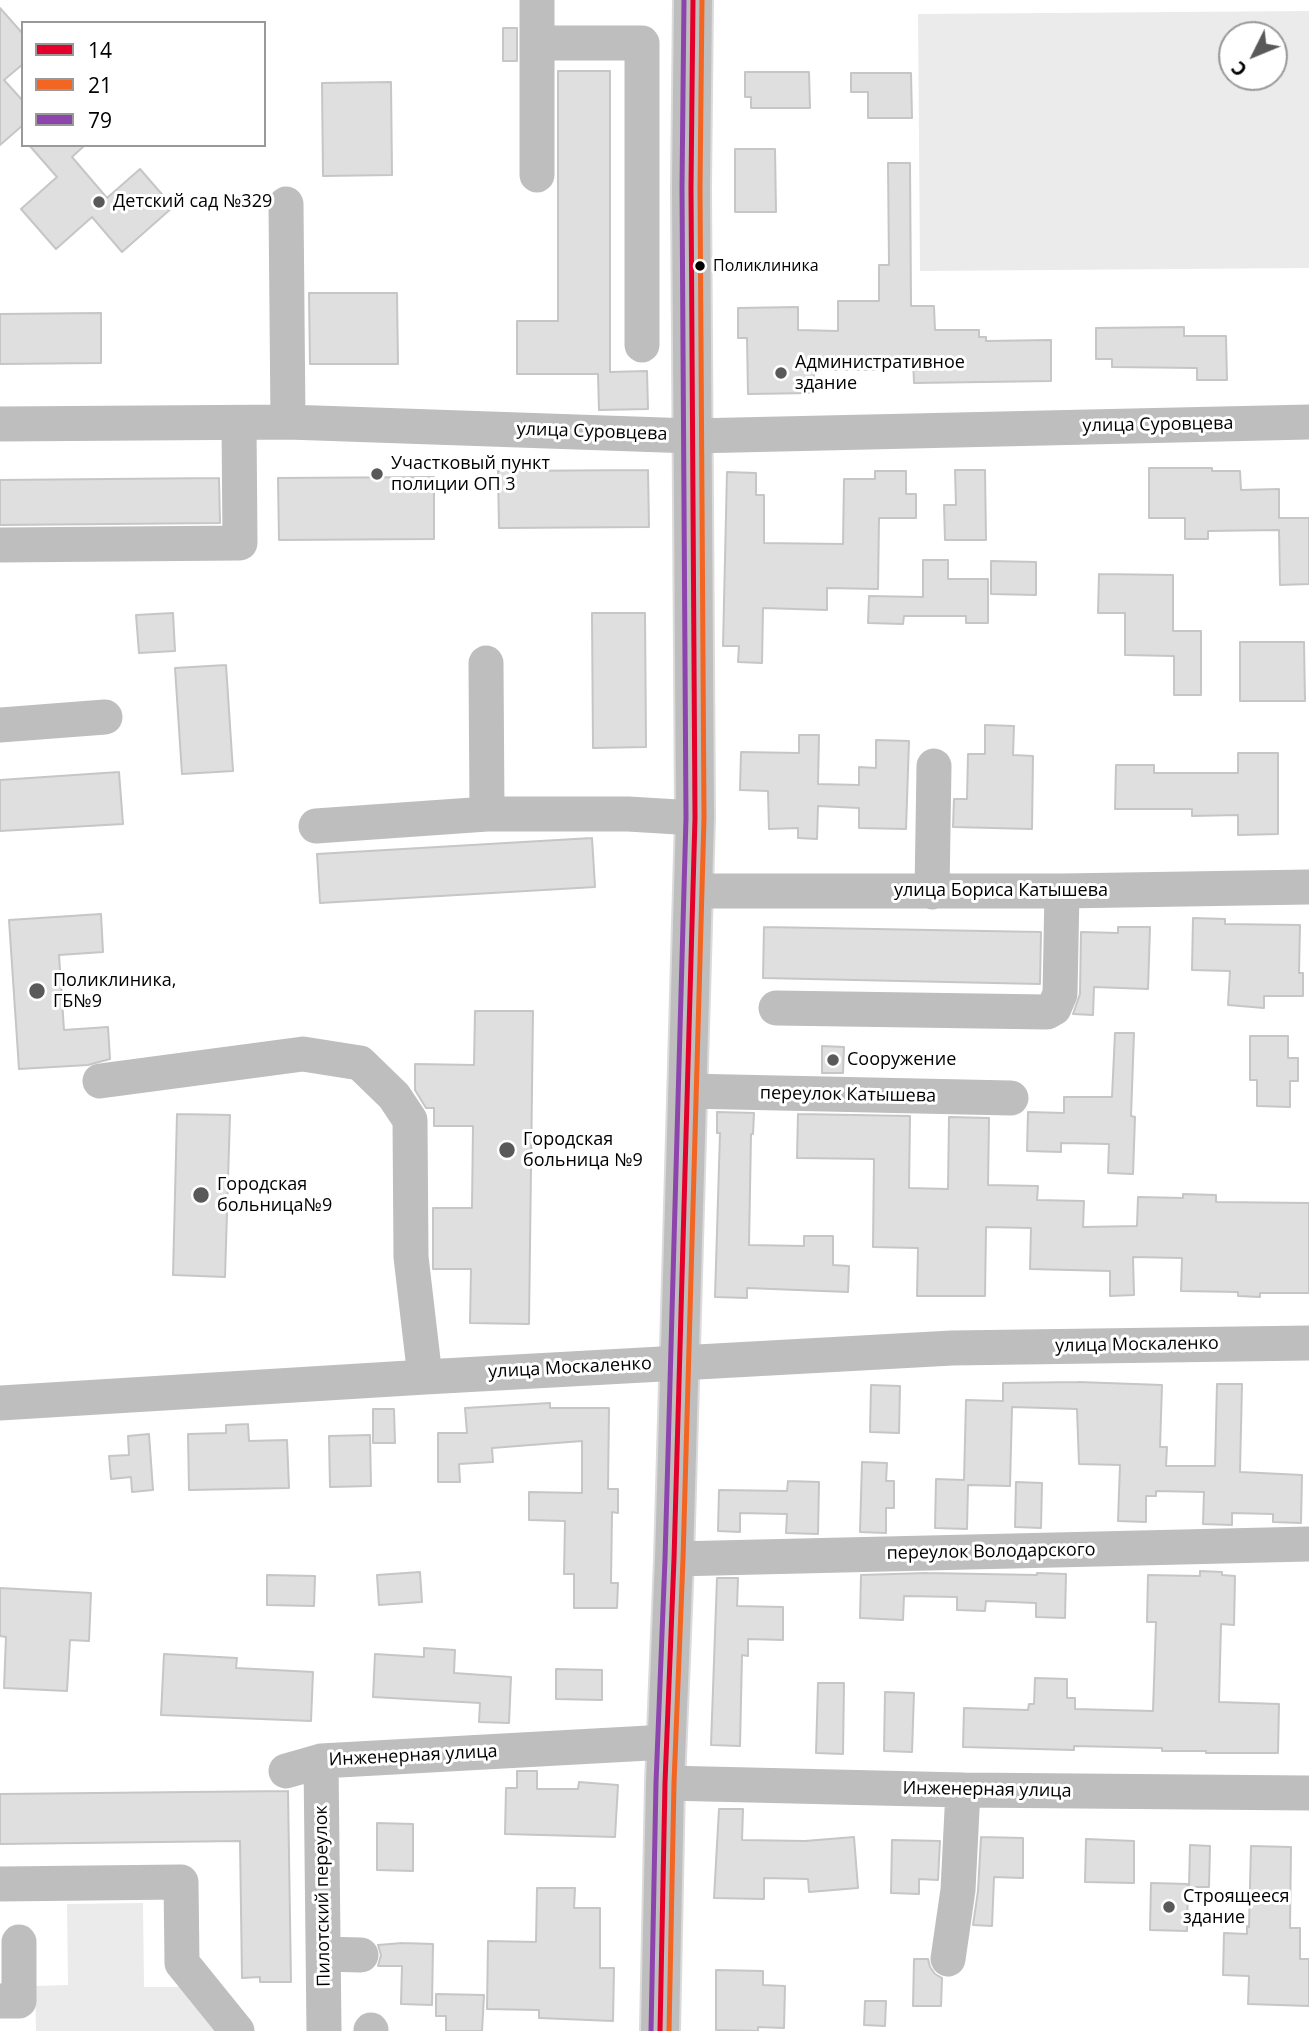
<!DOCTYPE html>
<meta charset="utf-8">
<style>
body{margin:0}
#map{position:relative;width:1309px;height:2031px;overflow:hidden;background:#fff;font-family:"Open Sans",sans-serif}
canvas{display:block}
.legend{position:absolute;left:21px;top:21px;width:245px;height:126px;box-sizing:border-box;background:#fff;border:2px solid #999;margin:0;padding:9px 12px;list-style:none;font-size:21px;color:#000}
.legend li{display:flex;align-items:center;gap:14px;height:35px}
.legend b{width:35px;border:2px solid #999}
.north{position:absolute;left:1218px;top:21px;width:70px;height:70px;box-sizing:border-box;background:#fff;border:2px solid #999;border-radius:50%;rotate:227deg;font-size:19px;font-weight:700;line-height:28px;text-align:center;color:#000}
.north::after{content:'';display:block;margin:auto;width:24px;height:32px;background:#595959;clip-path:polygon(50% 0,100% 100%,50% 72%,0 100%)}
</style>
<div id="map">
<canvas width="1309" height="2031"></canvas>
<ul class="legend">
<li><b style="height:9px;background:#e4002b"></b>14</li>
<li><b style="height:9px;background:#f26522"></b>21</li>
<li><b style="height:9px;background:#8e44ad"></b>79</li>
</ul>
<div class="north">С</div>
</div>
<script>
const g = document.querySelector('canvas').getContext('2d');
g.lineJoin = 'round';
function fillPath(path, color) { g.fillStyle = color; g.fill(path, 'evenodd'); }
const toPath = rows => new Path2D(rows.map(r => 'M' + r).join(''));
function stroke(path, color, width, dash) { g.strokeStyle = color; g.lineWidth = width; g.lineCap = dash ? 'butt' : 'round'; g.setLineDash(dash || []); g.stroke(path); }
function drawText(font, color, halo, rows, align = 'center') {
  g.font = font + ' "Open Sans",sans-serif'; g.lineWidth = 6; g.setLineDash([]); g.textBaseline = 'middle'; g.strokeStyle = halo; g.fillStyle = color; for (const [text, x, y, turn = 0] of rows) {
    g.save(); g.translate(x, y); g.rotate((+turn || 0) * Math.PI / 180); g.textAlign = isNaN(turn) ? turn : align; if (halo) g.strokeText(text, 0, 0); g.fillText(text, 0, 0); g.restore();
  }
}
const green = toPath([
 [1309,11,1309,268,920,271,918,14],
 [1232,35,1274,35,1274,77,1232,77],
 [143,1903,144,1987,180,1987,216,2031,36,2031,35,1986,68,1985,67,1904]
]);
const building = toPath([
 [0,8,23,34,23,64,4,80,23,101,23,125,0,145,0,8],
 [503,28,517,28,517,61,503,61,503,28],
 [558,71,610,71,610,372,647,371,648,409,599,410,598,374,517,374,517,321,558,321,558,71],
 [745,72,809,72,810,108,751,108,751,97,745,97,745,72],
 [851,73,911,73,912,118,868,118,868,92,851,92,851,73],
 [391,82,392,175,323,176,322,83,391,82],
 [29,145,85,145,72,157,107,198,140,169,173,207,122,252,92,217,56,249,21,209,57,177,29,145],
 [735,149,775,149,776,212,735,212,735,149],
 [888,163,910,163,911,306,934,306,935,330,979,330,979,337,986,337,986,341,1051,340,1051,381,914,383,913,359,873,359,874,370,814,370,814,393,748,394,747,338,738,338,738,308,798,307,798,330,838,331,838,301,879,301,879,265,889,265,888,163],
 [309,293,397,293,398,364,310,364,309,293],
 [101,313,101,363,0,364,0,314,101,313],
 [1184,327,1184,336,1226,336,1227,380,1197,380,1197,368,1112,367,1112,359,1096,359,1096,328,1184,327],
 [1149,468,1212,468,1212,471,1240,471,1241,490,1279,489,1279,518,1309,518,1309,584,1280,585,1279,530,1208,531,1208,539,1185,539,1185,518,1149,518,1149,468],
 [648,470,649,527,499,528,498,471,648,470],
 [955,470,985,470,986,540,945,540,944,505,956,505,955,470],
 [875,471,906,471,906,494,916,494,916,518,879,518,878,589,827,588,827,610,763,608,762,663,738,662,739,646,723,646,727,472,756,473,756,495,764,495,764,543,843,544,844,479,875,479,875,471],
 [434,477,434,539,279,540,278,478,434,477],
 [219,478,220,523,0,525,0,480,219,478],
 [923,560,948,560,948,579,988,579,988,623,966,623,966,616,904,616,903,624,868,623,869,596,923,597,923,560],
 [991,561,1036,562,1036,595,991,594,991,561],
 [1099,574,1173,575,1173,631,1201,631,1201,695,1174,695,1174,656,1125,655,1125,613,1098,613,1099,574],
 [173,613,175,651,139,653,136,615,173,613],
 [592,613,645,613,646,747,593,748,592,613],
 [1240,642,1304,642,1305,701,1240,701,1240,642],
 [226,665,233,771,182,774,175,668,226,665],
 [985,725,1014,726,1013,755,1033,756,1032,829,953,827,954,799,967,799,968,754,985,754,985,725],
 [799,735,819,735,818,784,859,785,859,767,876,768,876,740,909,741,906,829,859,828,859,808,818,806,817,839,798,838,798,828,769,829,768,791,740,790,741,752,799,753,799,735],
 [1238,753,1278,753,1278,834,1238,835,1238,815,1192,816,1192,809,1115,809,1116,765,1154,765,1154,773,1238,773,1238,753],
 [119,772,123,824,0,831,0,780,119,772],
 [592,838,595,887,320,903,317,854,592,838],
 [101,914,103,952,59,955,64,1030,108,1027,110,1059,88,1065,19,1069,9,920,101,914],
 [1193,918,1225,919,1225,924,1300,925,1299,973,1303,973,1303,996,1264,996,1264,1008,1228,1005,1230,971,1192,970,1193,918],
 [764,927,1041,932,1040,984,763,978,764,927],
 [1118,927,1150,927,1148,989,1094,987,1093,1015,1073,1014,1080,994,1081,932,1118,933,1118,927],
 [475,1011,533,1011,529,1324,470,1323,471,1269,433,1269,433,1208,472,1208,473,1126,434,1126,434,1108,426,1108,415,1090,415,1064,474,1065,475,1011],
 [1115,1033,1134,1033,1131,1116,1135,1117,1133,1174,1108,1173,1109,1144,1061,1143,1061,1152,1027,1151,1028,1112,1064,1113,1064,1097,1112,1097,1115,1033],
 [1250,1036,1288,1036,1288,1058,1298,1058,1298,1081,1290,1081,1290,1107,1257,1106,1257,1080,1250,1080,1250,1036],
 [822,1046,844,1047,843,1073,822,1073,822,1046],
 [717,1112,754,1113,753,1134,751,1134,749,1245,804,1246,804,1236,833,1236,833,1265,849,1266,848,1292,747,1288,747,1298,715,1297,720,1133,717,1133,717,1112],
 [177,1114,230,1115,225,1277,173,1275,177,1114],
 [798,1114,910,1116,909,1188,948,1189,949,1117,989,1118,988,1185,1038,1186,1037,1200,1084,1201,1083,1227,1137,1226,1138,1197,1183,1198,1183,1194,1216,1195,1216,1202,1309,1203,1309,1293,1260,1293,1260,1297,1238,1296,1238,1292,1181,1291,1182,1258,1133,1257,1134,1295,1110,1296,1110,1271,1030,1269,1031,1228,986,1227,985,1296,917,1296,918,1248,873,1247,874,1159,797,1158,798,1114],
 [1078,1382,1162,1385,1160,1447,1167,1447,1166,1466,1215,1466,1217,1384,1242,1384,1240,1472,1302,1475,1301,1523,1273,1522,1273,1514,1232,1513,1232,1525,1203,1524,1204,1492,1156,1491,1156,1496,1146,1496,1146,1522,1118,1521,1120,1465,1079,1464,1077,1409,1012,1407,1010,1486,968,1485,967,1529,935,1528,936,1479,964,1480,966,1400,1003,1401,1003,1383,1078,1382],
 [871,1385,900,1386,899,1433,870,1432,871,1385],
 [550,1403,550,1408,609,1408,608,1489,618,1489,618,1513,612,1512,611,1583,618,1583,617,1608,574,1608,574,1574,564,1574,565,1521,529,1520,529,1492,582,1493,582,1441,492,1448,493,1462,459,1464,460,1482,438,1482,438,1433,467,1433,465,1408,550,1403],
 [373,1409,394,1409,395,1443,373,1443,373,1409],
 [248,1424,249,1441,287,1440,289,1488,189,1490,188,1434,226,1433,226,1425,248,1424],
 [149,1434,153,1490,132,1492,131,1477,111,1479,109,1456,129,1455,128,1436,149,1434],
 [370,1435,371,1486,330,1487,329,1436,370,1435],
 [862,1462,887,1463,886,1481,894,1481,894,1508,886,1508,886,1533,860,1532,862,1462],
 [788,1481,819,1482,818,1534,786,1533,787,1514,740,1513,740,1532,718,1531,719,1490,787,1491,788,1481],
 [1016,1482,1042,1483,1041,1528,1015,1527,1016,1482],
 [1200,1571,1222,1572,1222,1575,1235,1576,1234,1625,1221,1624,1219,1702,1279,1704,1278,1753,1206,1753,1206,1751,1162,1751,1162,1748,1074,1746,1074,1750,963,1747,964,1708,1028,1710,1029,1704,1034,1704,1035,1678,1067,1679,1067,1698,1075,1698,1075,1709,1153,1711,1156,1622,1147,1622,1148,1575,1200,1576,1200,1571],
 [420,1572,422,1602,379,1605,377,1575,420,1572],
 [927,1573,1037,1575,1037,1573,1066,1574,1065,1618,1036,1617,1036,1603,986,1601,985,1611,957,1610,957,1597,904,1596,903,1620,860,1618,861,1575,927,1573],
 [267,1575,315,1576,314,1606,267,1605,267,1575],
 [717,1578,738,1578,737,1606,783,1607,783,1640,748,1639,748,1656,742,1655,740,1746,711,1745,717,1578],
 [0,1588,91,1593,89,1641,70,1640,67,1691,4,1688,6,1637,0,1636,0,1588],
 [424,1648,455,1650,454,1673,511,1677,509,1723,479,1722,480,1703,373,1697,375,1654,424,1657,424,1648],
 [164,1654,237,1658,236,1668,313,1672,311,1721,161,1715,164,1654],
 [556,1669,602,1670,602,1700,556,1699,556,1669],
 [818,1683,844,1683,843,1754,816,1753,818,1683],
 [885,1692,914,1693,912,1752,884,1751,885,1692],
 [517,1771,537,1771,537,1789,578,1789,579,1782,618,1785,615,1837,505,1834,506,1788,517,1788,517,1771],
 [288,1791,291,1982,260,1982,260,1977,242,1978,240,1841,0,1844,0,1794,288,1791],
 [719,1809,743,1809,742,1840,805,1841,854,1837,858,1888,809,1892,808,1879,764,1878,764,1899,714,1898,719,1809],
 [377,1823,413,1824,413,1871,377,1870,377,1823],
 [981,1837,1023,1838,1023,1878,994,1877,992,1926,973,1925,978,1891,981,1837],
 [1086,1839,1134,1841,1134,1883,1085,1882,1086,1839],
 [892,1840,940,1841,938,1880,919,1879,919,1894,891,1893,892,1840],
 [1190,1845,1210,1846,1209,1887,1189,1887,1190,1845],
 [1251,1846,1291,1847,1290,1928,1300,1928,1300,1959,1309,1959,1309,2006,1248,2004,1249,1976,1223,1975,1224,1933,1247,1934,1247,1926,1249,1927,1251,1846],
 [1151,1883,1188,1884,1187,1931,1150,1930,1151,1883],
 [537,1888,575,1888,574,1908,600,1908,600,1968,614,1968,613,2021,539,2018,539,2010,487,2009,488,1941,536,1942,537,1888],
 [402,1943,433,1944,432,2005,401,2004,402,1966,378,1966,381,1955,378,1945,402,1943],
 [914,1959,928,1959,930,1967,935,1974,942,1978,941,2006,913,2006,914,1959],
 [716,1970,763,1971,763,1985,785,1986,784,2028,758,2027,758,2031,716,2030,716,1970],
 [436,1994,484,1995,482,2031,446,2031,446,2016,436,2016,436,1994],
 [865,2001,886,2001,885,2026,864,2025,865,2001]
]);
const minor = toPath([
 [537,0,537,175],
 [537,43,642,43,642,345],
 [286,204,288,422],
 [0,424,288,422,692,436,1309,422],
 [0,545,240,543,239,423],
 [486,663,487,814],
 [0,725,105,717],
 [316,826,487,814,628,814,695,818],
 [694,891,1062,891,1309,887],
 [932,892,934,766],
 [776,1008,1047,1012,1054,1008,1060,994,1062,891],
 [100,1081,303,1054,360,1063,394,1096,410,1120,411,1257,425,1377],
 [686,1091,1011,1098],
 [0,1403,425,1377,952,1348,1309,1343],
 [674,1559,1309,1544],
 [321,1761,324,2031],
 [286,1771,321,1761,667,1742],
 [665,1783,963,1790,1309,1793],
 [0,1884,181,1882,182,1963,237,2031],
 [324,1954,361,1955],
 [948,1959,958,1890,963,1790],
 [0,2001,19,2001,19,1942],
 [371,2031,371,2030]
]);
const major = toPath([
 [660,2031,665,1783,674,1559,695,818,691,188,693,0]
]);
const bus1 = toPath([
 [660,2031,665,1783,674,1559,695,818,691,188,693,0]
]);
const bus2 = toPath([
 [669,2031,674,1783,683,1559,704,818,700,188,702,0]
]);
const bus3 = toPath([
 [651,2031,656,1783,665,1559,686,818,682,188,684,0]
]);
const markers = [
 [99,202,7,"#595959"],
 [700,266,6,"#000"],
 [781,373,7,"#595959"],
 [377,474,7,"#595959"],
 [37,991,9,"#595959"],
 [833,1060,7,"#595959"],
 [507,1150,9,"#595959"],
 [201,1195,9,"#595959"],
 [1169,1907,7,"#595959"]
];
const busNames = [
 ["Поликлиника",713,266]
];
const poiNames = [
 ["Детский сад №329",113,202],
 ["Административное",795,363],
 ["здание",795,384],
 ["Участковый пункт",391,464],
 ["полиции ОП 3",391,485],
 ["Поликлиника,",53,981],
 ["ГБ№9",53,1002],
 ["Сооружение",847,1060],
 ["Городская",523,1140],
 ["больница №9",523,1161],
 ["Городская",217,1185],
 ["больница№9",217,1206],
 ["Строящееся",1183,1897],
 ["здание",1183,1918]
];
const streetNames = [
 ["улица Суровцева",1158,425,-1],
 ["улица Суровцева",592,432,2],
 ["улица Бориса Катышева",1001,891],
 ["переулок Катышева",848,1095,1],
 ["улица Москаленко",1137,1345,-1],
 ["улица Москаленко",570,1368,-3],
 ["переулок Володарского",991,1552,-1],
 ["Инженерная улица",413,1756,-3],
 ["Инженерная улица",987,1790,1],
 ["Пилотский переулок",323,1896,-91]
];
fillPath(green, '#ebebeb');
fillPath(building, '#dfdfdf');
stroke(building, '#c6c6c6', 2);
stroke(major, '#dbdbdb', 42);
stroke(minor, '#bebebe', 35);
stroke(major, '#bebebe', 38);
stroke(bus1, '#e4002b', 5);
stroke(bus2, '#f26522', 5);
stroke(bus3, '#8e44ad', 5);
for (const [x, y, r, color] of markers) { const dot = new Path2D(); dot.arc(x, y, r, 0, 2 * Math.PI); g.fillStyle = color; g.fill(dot); stroke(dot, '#fff', 2.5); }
drawText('16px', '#000', '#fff', busNames, 'left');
drawText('18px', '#000', '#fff', poiNames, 'left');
drawText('18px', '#000', '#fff', streetNames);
</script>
